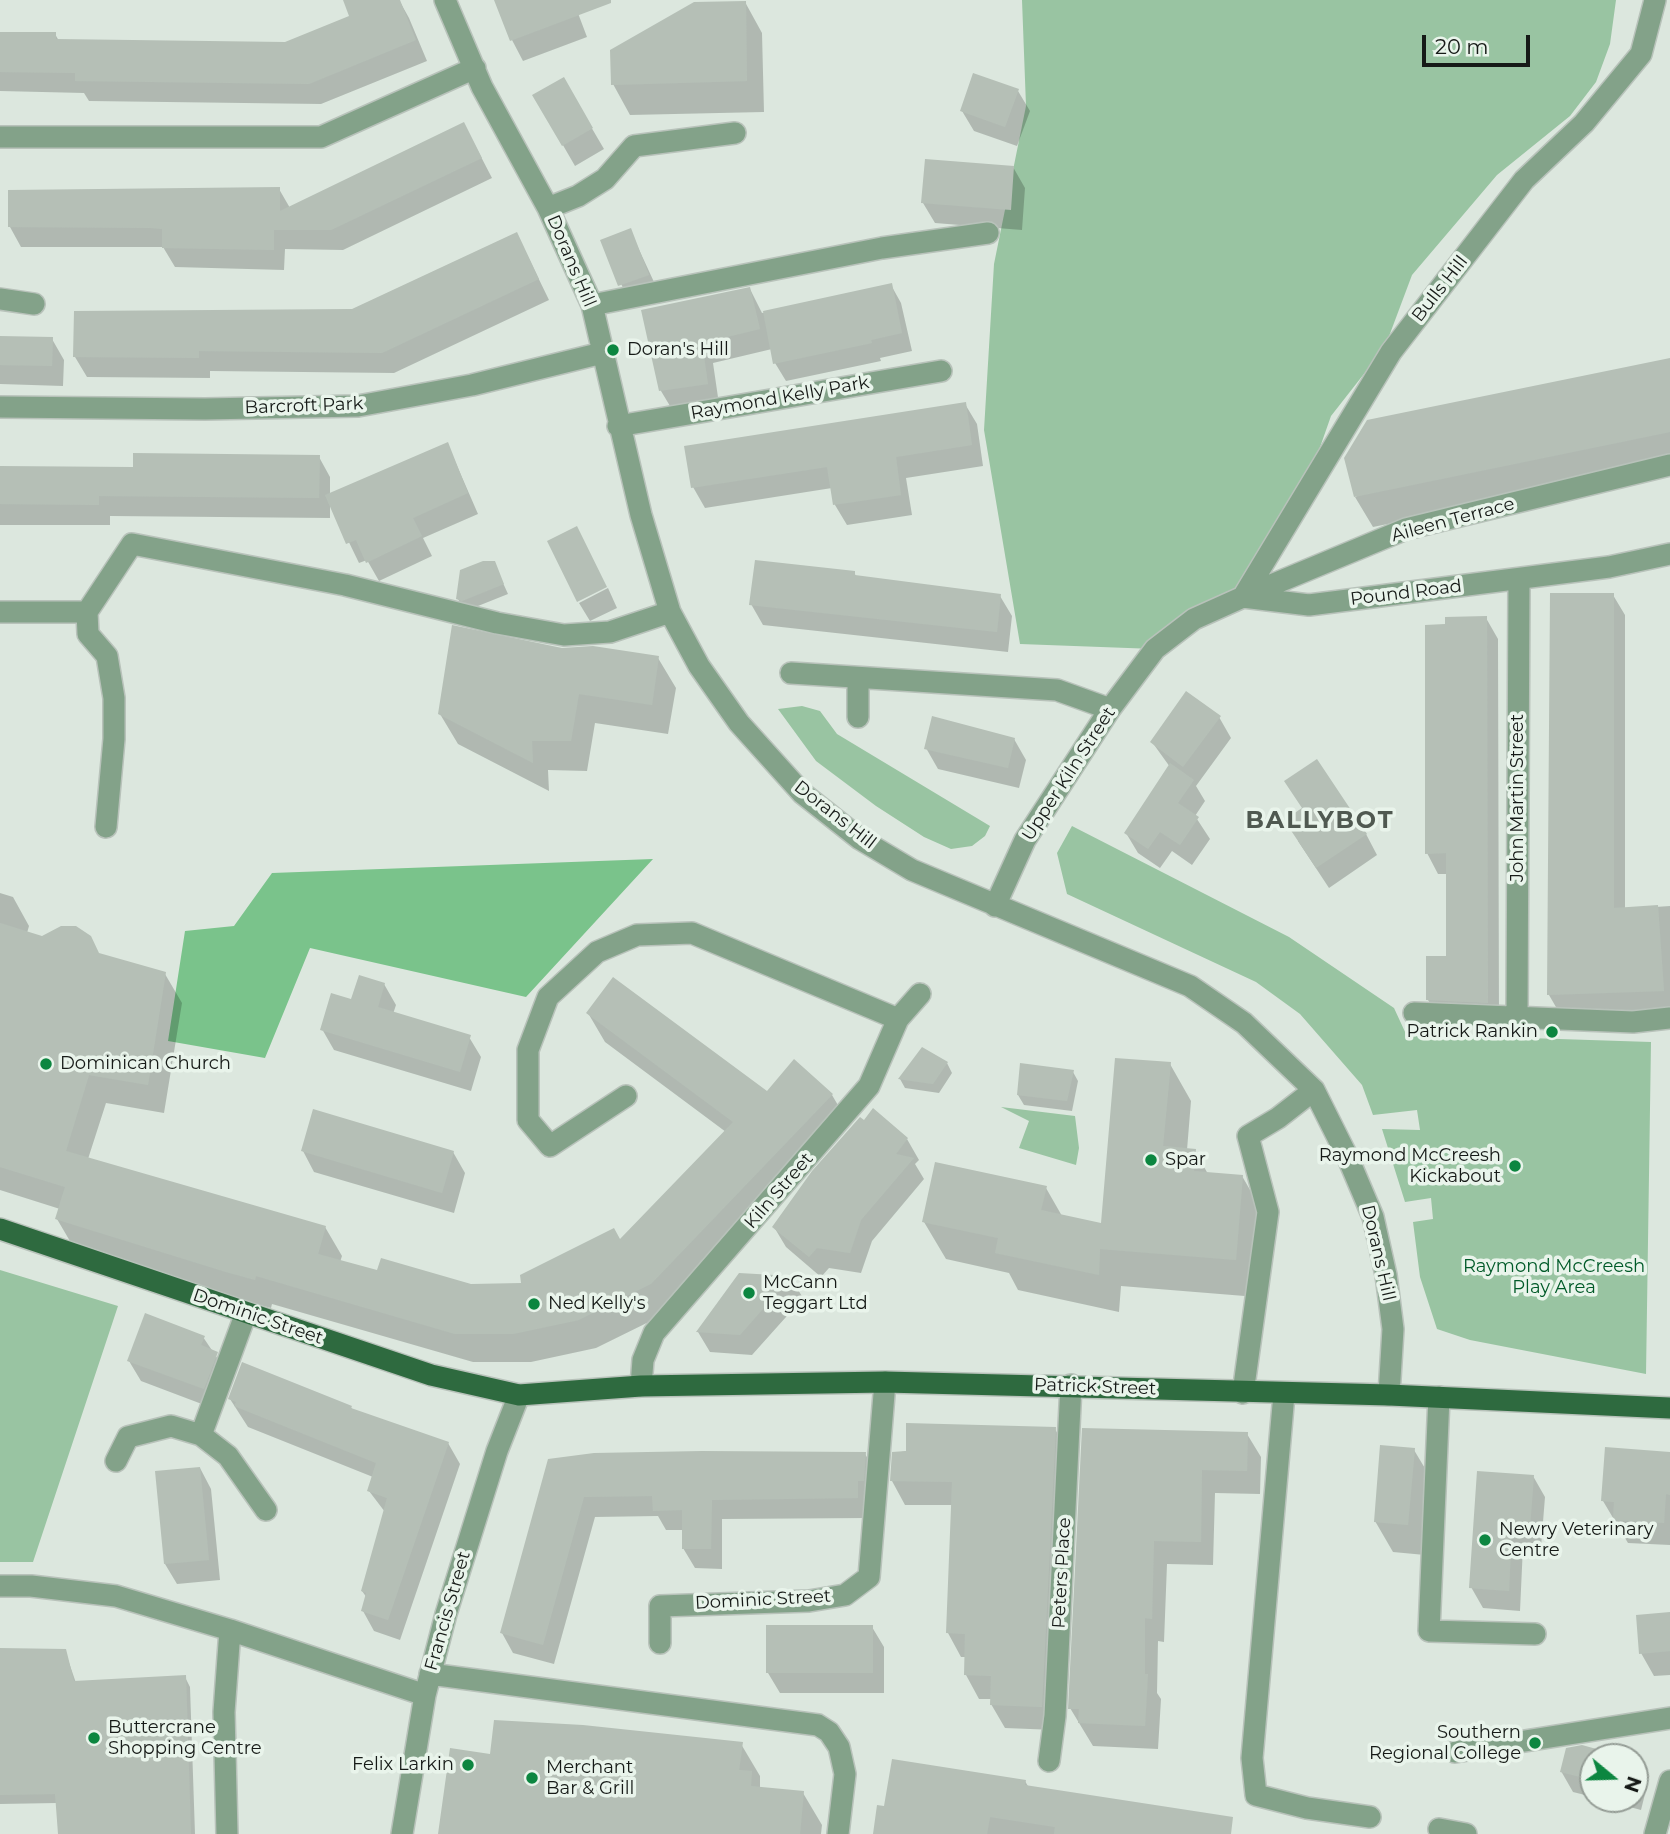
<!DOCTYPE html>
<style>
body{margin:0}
#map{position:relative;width:1670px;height:1834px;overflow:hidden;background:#dce7de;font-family:Montserrat,sans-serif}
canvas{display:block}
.north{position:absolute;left:1579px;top:1743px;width:70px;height:70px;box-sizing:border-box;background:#e9f4eb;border:2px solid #959d96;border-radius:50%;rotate:109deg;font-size:19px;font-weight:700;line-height:28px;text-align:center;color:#161a17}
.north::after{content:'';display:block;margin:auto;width:24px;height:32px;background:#0c8640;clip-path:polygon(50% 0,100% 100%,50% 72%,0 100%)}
.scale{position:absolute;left:1422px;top:35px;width:108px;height:32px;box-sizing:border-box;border:4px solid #161a17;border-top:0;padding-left:9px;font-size:21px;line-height:24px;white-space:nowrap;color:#161a17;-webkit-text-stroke:5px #e9f4eb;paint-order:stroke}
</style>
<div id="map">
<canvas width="1670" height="1834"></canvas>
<div class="north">N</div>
<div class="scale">20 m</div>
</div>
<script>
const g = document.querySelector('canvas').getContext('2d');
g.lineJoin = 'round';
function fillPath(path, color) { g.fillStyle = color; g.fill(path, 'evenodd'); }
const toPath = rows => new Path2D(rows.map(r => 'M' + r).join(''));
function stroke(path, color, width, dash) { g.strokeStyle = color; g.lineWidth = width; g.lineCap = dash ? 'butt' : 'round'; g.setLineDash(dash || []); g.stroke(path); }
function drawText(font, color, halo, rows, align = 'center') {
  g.font = font + ' Montserrat,sans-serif'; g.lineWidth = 7; g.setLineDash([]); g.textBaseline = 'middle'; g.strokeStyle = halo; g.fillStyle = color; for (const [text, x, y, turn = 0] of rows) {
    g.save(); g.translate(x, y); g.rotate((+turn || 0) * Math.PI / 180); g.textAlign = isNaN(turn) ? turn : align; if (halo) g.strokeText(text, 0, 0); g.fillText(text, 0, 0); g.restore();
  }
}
const green = toPath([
 [1022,0,1616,0,1610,44,1596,82,1570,116,1497,175,1412,275,1385,347,1331,416,1300,504,1243,597,1155,649,1020,644,984,430,994,264,1026,106],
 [802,706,820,711,837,734,990,826,985,836,972,846,951,849,924,837,876,806,816,761,778,709],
 [1072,826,1289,937,1394,1008,1406,1034,1651,1042,1646,1374,1470,1340,1437,1329,1420,1277,1413,1222,1433,1219,1431,1198,1405,1202,1382,1129,1420,1130,1417,1110,1373,1115,1362,1085,1300,1014,1256,982,1067,894,1057,853],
 [1001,1107,1075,1116,1079,1148,1076,1165,1019,1148,1029,1121],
 [0,1270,118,1306,33,1562,0,1562]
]);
const forest = toPath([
 [653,859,526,997,310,948,265,1058,168,1041,185,931,234,926,272,873]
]);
const shadow = toPath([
 [393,0,399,0,409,18,427,61,321,104,89,101,84,93,0,91,0,34,55,34,59,41,286,44],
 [496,0,573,0,587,37,523,61,512,40],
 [745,2,762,33,764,112,630,115,613,84],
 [563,79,604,149,575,166,534,95],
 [1018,91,1030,111,1017,146,974,131,962,111],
 [464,124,492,178,343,250,285,249,284,270,175,267,163,247,21,247,10,227,279,189,290,208],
 [1013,167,1025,188,1022,230,935,223,923,203],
 [630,230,660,295,631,306,602,241],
 [517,234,549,300,394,373,210,371,210,378,87,377,75,357,353,311],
 [891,285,901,303,912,351,880,358,881,361,786,381,775,363,772,349,713,363,719,404,673,411,661,391,643,312,750,289,762,313],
 [0,337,52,339,64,360,63,386,0,384],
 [1670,360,1670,466,1373,527,1355,497],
 [965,404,977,424,983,466,906,478,912,515,847,525,835,505,832,488,705,508,693,487],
 [448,445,478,514,423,538,432,556,379,581,367,560,359,563,330,503,330,518,110,516,110,525,0,525,0,468,135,469,319,457,330,477,330,495],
 [494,563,508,594,468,610,463,609,458,599],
 [854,573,857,577,1000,596,1012,616,1008,652,763,625,751,604],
 [608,588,617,608,590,621,579,603],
 [1613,595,1625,615,1625,909,1670,906,1670,1011,1560,1014,1549,995],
 [1486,618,1498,639,1499,1023,1440,1020,1428,1000,1448,957,1448,874,1438,874,1427,853,1447,626],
 [562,650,658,658,676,688,668,734,595,723,587,771,548,770,549,791,458,744,440,714],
 [1219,717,1231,738,1196,786,1205,801,1195,816,1210,839,1192,865,1172,851,1160,868,1138,853,1126,833,1170,767,1152,742],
 [1014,739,1026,760,1019,788,938,769,926,748],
 [1366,834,1377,855,1329,888,1298,841],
 [0,893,13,897,29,926,27,933,165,974,182,1003,164,1113,106,1103,88,1159,325,1227,342,1256,340,1262,378,1273,470,1285,523,1285,620,1241,726,1132,605,1042,588,1013,767,1093,832,1095,849,1124,667,1313,596,1348,531,1362,473,1362,272,1304,271,1308,244,1301,74,1248,57,1219,60,1209,0,1190],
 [384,984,396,1005,393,1014,469,1037,481,1057,471,1091,334,1050,322,1029,352,1002],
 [947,1063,952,1073,939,1093,905,1088,900,1079],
 [1170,1064,1191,1101,1187,1150,1195,1151,1208,1174,1242,1176,1264,1214,1257,1297,1121,1286,1119,1312,1018,1290,1009,1273,946,1259,924,1222,1046,1188,1062,1216,1102,1225],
 [1073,1072,1078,1081,1072,1111,1024,1105,1018,1095],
 [907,1139,919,1160,915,1164,924,1179,872,1241,861,1273,829,1268,821,1277,786,1247,774,1227],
 [303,1151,453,1152,465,1173,454,1213,314,1172],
 [740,1275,791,1278,803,1298,752,1355,710,1352,698,1332],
 [203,1337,228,1374,215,1409,141,1381,129,1361],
 [230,1399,351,1407,353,1411,448,1443,460,1464,400,1640,374,1631,363,1611,367,1598,362,1591,385,1512,369,1491,373,1477,248,1427],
 [1055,1429,1068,1453,1055,1730,1005,1728,991,1704,992,1699,979,1699,966,1675,966,1657,961,1657,948,1633,953,1505,905,1505,892,1481,894,1453],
 [1084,1430,1247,1434,1261,1457,1260,1494,1215,1493,1213,1565,1167,1564,1164,1642,1158,1641,1157,1693,1161,1699,1158,1749,1093,1746,1070,1708],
 [1414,1450,1432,1480,1425,1555,1393,1552,1375,1521],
 [1670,1453,1670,1545,1628,1543,1603,1501],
 [865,1454,877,1474,868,1518,722,1519,722,1569,695,1568,683,1548,684,1530,666,1530,658,1516,595,1517,554,1664,513,1653,502,1633,550,1460],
 [200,1468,211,1489,220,1580,177,1584,165,1564],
 [1533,1476,1545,1497,1541,1547,1523,1546,1520,1611,1483,1608,1471,1587],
 [1670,1614,1670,1675,1654,1676,1641,1653],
 [872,1627,884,1647,884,1693,780,1693,768,1673],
 [0,1650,65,1651,76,1683,185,1677,190,1687,195,1834,59,1834,57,1803,0,1804],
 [741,1744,760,1776,760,1788,803,1793,822,1825,821,1834,440,1834,492,1756],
 [1567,1749,1619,1757,1593,1757,1593,1797,1573,1792,1561,1771],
 [1635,1761,1648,1782,1641,1810,1600,1799,1635,1799],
 [1025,1781,1029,1788,1207,1834,874,1834,886,1808]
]);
const building = toPath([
 [343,0,400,0,416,40,309,84,75,81,75,73,0,72,0,32,56,32,56,39,285,42,349,16],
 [494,0,611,0,611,3,510,41],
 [746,1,747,81,611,85,610,50,694,2],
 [973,73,1019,89,1005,127,960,111],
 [564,77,593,128,562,146,532,95],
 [464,122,482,158,331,230,274,230,274,250,162,248,162,229,151,228,8,227,8,190,280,187,280,211],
 [925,159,1014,166,1011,210,921,203],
 [631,228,649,275,618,286,600,240],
 [517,232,539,279,382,353,199,351,199,358,73,357,74,311,352,309],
 [892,283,902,333,871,340,872,343,773,364,763,311],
 [750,287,760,329,702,343,708,384,659,391,641,310],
 [0,336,53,337,52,366,0,365],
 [1670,358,1670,432,1354,497,1344,458,1367,420],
 [966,402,972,445,896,457,901,495,833,505,827,467,691,488,684,446],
 [448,442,468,493,413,518,422,536,366,563,356,540,346,544,325,495],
 [133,453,320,455,319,498,99,496,99,505,0,504,0,466,133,467],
 [577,526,607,587,577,602,547,541],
 [755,560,855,571,855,575,1001,594,997,632,749,605],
 [483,561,495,561,504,584,462,601,456,599,460,570],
 [1550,593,1614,593,1614,908,1658,905,1664,991,1547,995],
 [1487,616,1488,1003,1426,1000,1426,956,1446,956,1446,853,1425,854,1425,625,1445,624,1445,617],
 [452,625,562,648,593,646,659,656,652,705,579,694,571,741,532,741,533,763,438,714],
 [1186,691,1221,716,1183,767,1150,742],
 [932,716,1015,738,1008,768,924,749],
 [1317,759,1367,834,1316,868,1284,820,1302,808,1284,781],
 [1170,763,1194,780,1178,803,1199,817,1180,845,1160,832,1148,849,1124,833],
 [0,923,42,936,61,926,76,926,91,936,99,953,166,972,148,1085,89,1075,66,1151,326,1226,318,1254,377,1270,381,1258,471,1284,521,1283,520,1275,614,1228,620,1239,733,1122,586,1013,613,977,767,1091,794,1059,833,1094,651,1284,579,1320,513,1334,455,1334,256,1276,255,1280,226,1272,55,1219,65,1187,0,1167],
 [359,975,385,983,378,1007,471,1035,460,1072,320,1030,331,993,351,999],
 [922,1047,948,1062,933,1084,898,1079],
 [1115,1058,1171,1062,1163,1146,1196,1149,1194,1171,1243,1175,1236,1260,1100,1249,1099,1275,995,1253,998,1238,922,1222,935,1162,1047,1186,1041,1210,1101,1223],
 [1020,1063,1074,1070,1067,1101,1017,1095],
 [873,1108,908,1138,896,1154,914,1158,861,1220,850,1253,817,1248,809,1257,772,1227,812,1171,860,1117,864,1120],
 [313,1109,454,1151,442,1193,301,1151],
 [739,1273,792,1276,740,1335,696,1332],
 [145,1313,205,1336,201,1345,218,1352,204,1389,127,1361],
 [242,1362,352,1406,351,1408,449,1442,388,1620,361,1611,366,1593,361,1591,387,1498,367,1491,376,1463,234,1406,236,1402,228,1399],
 [906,1423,1056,1427,1042,1707,990,1705,991,1676,964,1675,965,1634,946,1633,952,1482,890,1481,892,1452,906,1451],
 [1082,1428,1248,1432,1247,1471,1202,1470,1201,1542,1154,1541,1152,1619,1145,1618,1145,1674,1148,1674,1145,1726,1078,1723,1079,1709,1068,1709],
 [1380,1445,1415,1448,1408,1525,1374,1522],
 [1605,1447,1670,1452,1670,1495,1666,1494,1664,1523,1613,1520,1614,1502,1601,1501],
 [702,1451,866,1452,864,1481,858,1481,858,1498,712,1500,711,1549,682,1549,682,1510,653,1511,652,1496,584,1497,543,1645,500,1633,548,1459,594,1453],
 [200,1467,209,1560,164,1564,155,1471],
 [1477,1471,1534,1475,1530,1527,1512,1526,1509,1591,1469,1588],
 [1670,1612,1670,1651,1639,1654,1636,1615],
 [766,1625,873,1625,873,1673,766,1673],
 [0,1648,66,1649,74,1681,186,1675,191,1834,58,1834,55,1794,0,1795],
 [494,1720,583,1725,743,1742,739,1770,752,1771,751,1786,804,1791,800,1834,438,1834,450,1748,490,1754],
 [1582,1745,1611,1753,1626,1757,1593,1757,1593,1780,1560,1772,1566,1748],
 [892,1759,1026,1780,1025,1785,1233,1817,1231,1834,1054,1834,1055,1827,990,1817,987,1834,873,1834,877,1805,884,1806]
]);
const minor = toPath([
 [445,0,482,87,548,208,592,305,641,515,670,612,699,666,739,723,802,793,860,839,912,870,1190,986,1244,1023,1314,1090,1348,1158,1373,1217,1386,1275,1393,1329,1389,1395],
 [0,137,321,137,475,68],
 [548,208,578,196,605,179,634,146,735,133],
 [0,299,34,304],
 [592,305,882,248,988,233],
 [0,407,205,409,358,406,472,385,602,353],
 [618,426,941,371],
 [1245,596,1406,529,1670,465],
 [1243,597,1391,352,1524,180,1584,123,1641,54,1655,0],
 [0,612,87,612],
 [791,673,1057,690,1110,709],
 [858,717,858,678],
 [106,827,114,739,114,698,107,656,88,634,87,612,132,544,345,585,497,623,564,635,610,632,670,612],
 [995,906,1025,840,1110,709,1155,649,1194,619,1243,597,1309,605,1609,567,1670,554],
 [1414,1013,1633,1022,1670,1018],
 [1517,1017,1519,579],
 [626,1096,550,1146,528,1120,528,1050,548,997,597,952,637,935,692,933,898,1019],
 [641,1386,643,1360,654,1333,869,1086,898,1019,920,994],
 [1243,1393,1268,1212,1248,1136,1278,1118,1314,1090],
 [1284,1394,1252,1758,1256,1795,1307,1808,1370,1817],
 [1439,1397,1429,1631,1535,1634],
 [201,1435,246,1313],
 [116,1461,128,1437,171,1426,201,1435,228,1456,266,1510],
 [0,1586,31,1586,116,1596,230,1630,425,1695],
 [660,1643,660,1606,809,1601,845,1595,869,1577,885,1382],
 [430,1674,818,1725,829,1732,839,1747,845,1774,838,1834],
 [1455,1752,1670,1718],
 [1049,1761,1055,1716,1071,1385],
 [1439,1829,1466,1834],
 [227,1834,224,1712,230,1630],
 [402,1834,425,1695,446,1614,497,1451,519,1395],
 [1655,1834,1670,1781]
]);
const major = toPath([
 [0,1229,431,1375,519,1395,641,1386,885,1382,1389,1395,1670,1408]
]);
const markers = [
 [613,350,7,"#0c8640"],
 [1552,1032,7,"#0c8640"],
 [46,1064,7,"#0c8640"],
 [1151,1160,7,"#0c8640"],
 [1515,1166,7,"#0c8640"],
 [749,1293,7,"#0c8640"],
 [534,1304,7,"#0c8640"],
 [1485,1540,7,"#0c8640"],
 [94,1738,7,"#0c8640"],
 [1535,1743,7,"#0c8640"],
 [468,1765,7,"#0c8640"],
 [532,1778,7,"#0c8640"]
];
const streetNames = [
 ["Dorans Hill",571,261,67],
 ["Bulls Hill",1440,289,-52],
 ["Raymond Kelly Park",780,398,-10],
 ["Barcroft Park",304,406,-2],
 ["Aileen Terrace",1453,520,-15],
 ["Pound Road",1406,593,-7],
 ["Upper Kiln Street",1069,774,-57],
 ["John Martin Street",1518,798,-90],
 ["Dorans Hill",835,815,38],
 ["Kiln Street",779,1191,-49],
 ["Dorans Hill",1378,1253,77],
 ["Dominic Street",258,1317,19],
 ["Patrick Street",1095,1387,2],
 ["Peters Place",1062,1573,-87],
 ["Dominic Street",763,1600,-3],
 ["Francis Street",448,1611,-74]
];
const poiNames = [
 ["Doran's Hill",627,350],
 ["Patrick Rankin",1538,1032,"right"],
 ["Dominican Church",60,1064],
 ["Raymond McCreesh",1501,1156,"right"],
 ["Kickabout",1501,1177,"right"],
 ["Spar",1165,1160],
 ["McCann",763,1283],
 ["Teggart Ltd",763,1304],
 ["Ned Kelly's",548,1304],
 ["Newry Veterinary",1499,1530],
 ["Centre",1499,1551],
 ["Buttercrane",108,1728],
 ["Shopping Centre",108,1749],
 ["Southern",1521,1733,"right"],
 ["Regional College",1521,1754,"right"],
 ["Felix Larkin",454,1765,"right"],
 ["Merchant",546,1768],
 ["Bar & Grill",546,1789]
];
const parkNames = [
 ["Raymond McCreesh",1554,1267],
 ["Play Area",1554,1288]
];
const districtNames = [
 ["BALLYBOT",1320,821]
];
fillPath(green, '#99c4a2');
fillPath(forest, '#7ac38b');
fillPath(shadow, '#0003');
fillPath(building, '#b5bfb6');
stroke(minor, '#b8c2ba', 24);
stroke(major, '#b8c2ba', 24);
stroke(minor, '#83a289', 21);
stroke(major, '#2e6a3f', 21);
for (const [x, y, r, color] of markers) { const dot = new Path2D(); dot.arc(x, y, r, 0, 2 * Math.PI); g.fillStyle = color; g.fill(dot); stroke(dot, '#e9f4eb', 2.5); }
drawText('18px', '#161a17', '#e9f4eb', streetNames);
drawText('18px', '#161a17', '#e9f4eb', poiNames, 'left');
drawText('18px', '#005a28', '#e9f4eb', parkNames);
g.letterSpacing = '2px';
drawText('bold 24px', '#505951', '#e9f4eb', districtNames);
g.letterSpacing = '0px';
</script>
